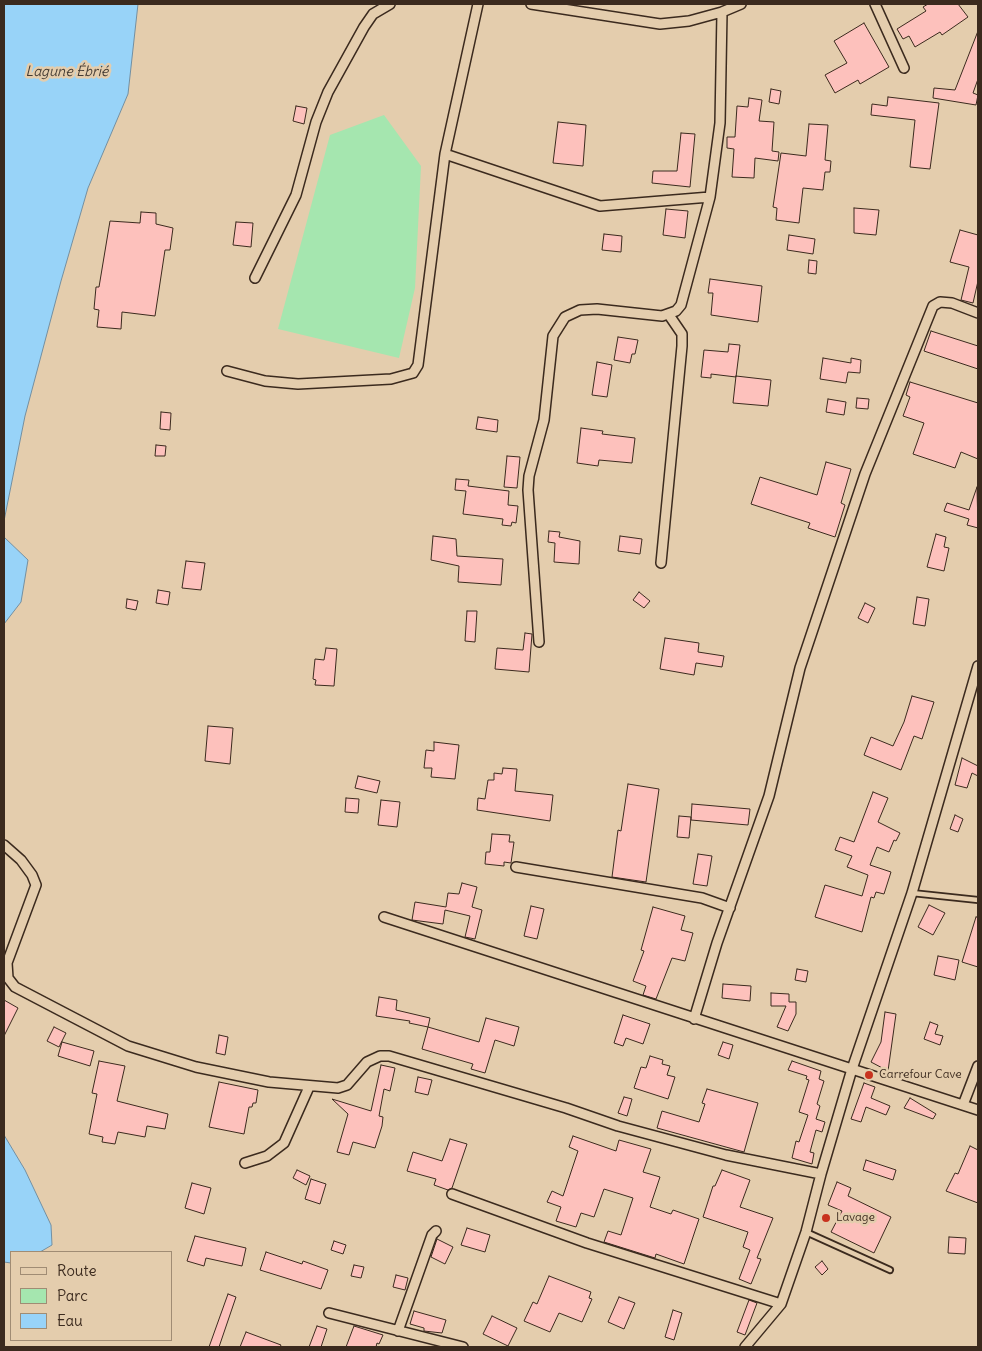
<!DOCTYPE html>
<meta charset="utf-8">
<style>
body{margin:0}
#map{position:relative;width:982px;height:1351px;overflow:hidden;background:#e4cdad;font-family:Delius,sans-serif}
canvas{display:block}
.frame{position:absolute;inset:0;border:5px solid #3b2a1e;pointer-events:none}
.legend{position:absolute;left:10px;top:1251px;width:162px;height:90px;box-sizing:border-box;background:#e4cdad;border:1px solid #a08c74;margin:0;padding:6px 9px;list-style:none;font-size:15px;color:#3b2a1e}
.legend li{display:flex;align-items:center;gap:10px;height:25px}
.legend b{width:25px;border:1px solid #a08c74}
</style>
<div id="map">
<canvas width="982" height="1351"></canvas>
<div class="frame"></div>
<ul class="legend">
<li><b style="height:6px;background:#e4cdad"></b>Route</li>
<li><b style="height:14px;background:#a5e6af"></b>Parc</li>
<li><b style="height:14px;background:#98d3f8"></b>Eau</li>
</ul>
</div>
<script>
const g = document.querySelector('canvas').getContext('2d');
g.lineJoin = 'round';
function fillPath(path, color) { g.fillStyle = color; g.fill(path, 'evenodd'); }
const toPath = rows => new Path2D(rows.map(r => 'M' + r).join(''));
function stroke(path, color, width, dash) { g.strokeStyle = color; g.lineWidth = width; g.lineCap = dash ? 'butt' : 'round'; g.setLineDash(dash || []); g.stroke(path); }
function drawText(font, color, halo, rows, align = 'center') {
  g.font = font + ' Delius,sans-serif'; g.lineWidth = 5; g.setLineDash([]); g.textBaseline = 'middle'; g.strokeStyle = halo; g.fillStyle = color; for (const [text, x, y, turn = 0] of rows) {
    g.save(); g.translate(x, y); g.rotate((+turn || 0) * Math.PI / 180); g.textAlign = isNaN(turn) ? turn : align; if (halo) g.strokeText(text, 0, 0); g.fillText(text, 0, 0); g.restore();
  }
}
const green = toPath([
 [384,115,421,166,415,288,399,358,278,329,330,135]
]);
const water = toPath([
 [4,4,138,4,128,94,88,188,61,281,25,416,4,521,4,4],
 [4,537,28,560,21,602,4,624,4,537],
 [4,1135,25,1170,51,1225,52,1245,40,1252,11,1252,11,1263,4,1262,4,1135]
]);
const building = toPath([
 [928,4,958,4,968,17,942,35,940,32,915,47,909,36,903,39,897,29,926,11,923,7,928,4],
 [864,23,889,67,860,84,858,80,835,93,825,75,847,63,834,41,864,23],
 [978,31,978,79,973,93,978,95,976,105,933,98,934,88,955,90,978,31],
 [771,89,781,91,779,104,769,102,771,89],
 [888,97,939,103,930,169,910,167,915,120,871,115,872,104,887,106,888,97],
 [749,98,762,100,759,121,774,122,772,151,779,152,778,161,755,158,754,178,732,177,734,149,727,148,727,137,735,137,737,106,748,107,749,98],
 [296,106,307,108,304,124,293,121,296,106],
 [558,122,586,125,583,166,553,163,558,122],
 [809,124,828,125,825,160,831,161,830,172,825,172,823,190,803,188,799,223,776,220,777,208,773,207,781,153,806,156,809,124],
 [681,133,695,134,690,187,652,183,653,171,677,171,681,133],
 [854,208,879,210,876,235,854,233,854,208],
 [666,209,688,211,685,238,663,235,666,209],
 [141,212,156,213,156,224,173,228,170,250,165,250,155,316,122,312,121,329,97,327,99,310,94,309,96,287,99,287,110,221,140,223,141,212],
 [236,222,253,223,251,247,233,245,236,222],
 [960,230,978,235,978,281,973,303,961,300,969,267,950,262,960,230],
 [604,234,622,236,621,252,602,250,604,234],
 [789,235,815,239,813,254,787,250,789,235],
 [809,260,817,261,816,274,808,273,809,260],
 [710,279,762,286,758,322,711,315,713,293,708,293,710,279],
 [931,331,978,346,978,369,924,351,931,331],
 [618,337,638,340,635,354,632,354,630,363,614,360,618,337],
 [729,344,740,345,736,377,711,374,711,378,701,377,704,350,728,352,729,344],
 [823,358,851,363,851,358,861,360,860,373,848,372,846,383,820,379,823,358],
 [597,362,612,365,607,397,592,395,597,362],
 [736,376,771,380,768,406,733,403,736,376],
 [910,382,978,403,978,459,961,452,955,468,913,454,924,423,903,416,910,397,906,395,910,382],
 [857,398,869,399,868,409,856,408,857,398],
 [828,399,846,402,844,415,826,412,828,399],
 [161,412,171,413,170,430,160,429,161,412],
 [478,417,498,420,497,432,476,429,478,417],
 [581,428,603,431,602,434,635,438,632,463,599,460,598,466,577,463,581,428],
 [156,445,166,446,165,456,155,456,156,445],
 [507,456,520,457,517,488,504,487,507,456],
 [826,462,851,469,841,503,845,505,835,537,808,528,810,523,751,504,760,477,817,495,826,462],
 [456,479,469,480,468,486,509,491,508,505,518,506,516,523,512,522,511,526,502,525,503,519,463,514,466,491,455,490,456,479],
 [977,487,978,528,967,525,969,519,944,511,947,503,969,510,977,487],
 [549,531,560,532,559,537,580,541,579,564,554,562,555,543,548,542,549,531],
 [936,534,946,537,944,547,949,548,944,571,927,567,936,534],
 [433,536,456,539,457,556,503,559,501,585,458,582,459,566,431,560,433,536],
 [620,536,642,539,640,554,618,551,620,536],
 [186,561,205,563,201,590,182,588,186,561],
 [158,590,170,592,168,605,156,603,158,590],
 [639,592,650,601,644,608,633,600,639,592],
 [917,597,929,599,925,626,913,624,917,597],
 [127,599,138,601,136,610,126,608,127,599],
 [865,603,875,608,868,623,858,618,865,603],
 [467,611,477,611,475,642,465,641,467,611],
 [525,633,532,634,529,672,495,669,497,648,523,650,525,633],
 [665,638,699,643,698,652,724,656,722,667,696,663,694,675,660,669,665,638],
 [326,648,337,649,334,686,315,685,316,680,313,679,315,659,324,660,326,648],
 [912,696,934,702,922,739,914,736,901,770,864,755,871,737,893,746,904,722,912,696],
 [208,726,233,728,230,764,205,761,208,726],
 [434,742,459,745,455,779,431,777,432,768,424,768,426,750,434,751,434,742],
 [962,758,978,766,978,776,972,773,967,788,955,785,962,758],
 [503,768,517,769,515,791,553,795,550,821,477,810,478,798,485,799,488,780,494,780,494,773,502,774,503,768],
 [358,776,380,781,377,793,355,788,358,776],
 [628,784,659,789,646,882,612,877,618,830,621,831,628,784],
 [873,792,888,798,878,822,900,833,896,841,894,840,889,852,877,847,870,865,891,872,884,894,876,892,874,898,871,897,862,932,815,917,825,885,862,896,868,875,847,867,852,856,835,850,840,837,854,842,873,792],
 [346,798,359,799,358,813,345,812,346,798],
 [381,800,400,802,397,827,378,825,381,800],
 [692,804,750,809,748,825,691,820,692,804],
 [955,815,963,819,958,832,950,829,955,815],
 [679,816,691,817,689,838,677,837,679,816],
 [492,834,510,835,509,842,514,842,511,863,504,862,504,866,485,864,486,852,490,852,492,834],
 [698,854,712,856,707,886,693,884,698,854],
 [462,883,477,887,472,907,482,910,475,939,465,937,470,916,445,910,443,924,412,920,415,902,446,907,448,893,459,894,462,883],
 [929,905,945,913,933,935,918,927,929,905],
 [531,906,544,909,537,939,524,936,531,906],
 [653,907,685,916,681,930,693,933,685,961,672,958,656,999,643,995,646,986,633,981,644,951,641,950,653,907],
 [976,917,978,917,978,967,962,962,976,917],
 [938,956,959,960,955,980,934,975,938,956],
 [797,969,808,971,806,982,795,980,797,969],
 [723,984,751,986,750,1001,722,998,723,984],
 [771,993,789,994,789,1002,796,1002,796,1014,788,1031,777,1027,786,1006,771,1006,771,993],
 [379,997,397,1000,396,1010,430,1018,428,1027,409,1023,410,1021,376,1016,379,997],
 [4,1000,18,1008,4,1036,4,1000],
 [885,1012,896,1014,888,1071,871,1062,881,1042,885,1012],
 [623,1015,650,1024,643,1044,626,1038,623,1046,614,1043,623,1015],
 [486,1018,519,1027,514,1046,495,1040,485,1073,471,1069,473,1064,422,1049,428,1027,479,1042,486,1018],
 [930,1022,938,1025,935,1034,943,1036,940,1045,924,1039,930,1022],
 [54,1027,66,1033,59,1047,47,1041,54,1027],
 [219,1035,228,1037,225,1055,216,1053,219,1035],
 [62,1042,94,1051,90,1066,58,1056,62,1042],
 [723,1042,733,1045,729,1059,718,1055,723,1042],
 [650,1056,663,1060,662,1064,670,1066,667,1075,675,1077,668,1099,634,1088,641,1067,646,1068,650,1056],
 [99,1061,125,1066,117,1101,168,1114,165,1129,147,1126,145,1137,118,1132,115,1144,102,1142,103,1137,89,1134,97,1094,92,1093,99,1061],
 [792,1061,821,1071,819,1079,824,1081,817,1104,820,1106,816,1119,825,1122,822,1132,816,1130,810,1152,814,1153,812,1164,792,1158,796,1141,799,1142,808,1115,799,1112,809,1080,806,1079,807,1076,788,1070,792,1061],
 [381,1065,395,1068,390,1091,384,1089,379,1116,383,1117,382,1126,375,1148,353,1142,349,1155,337,1152,348,1114,332,1099,371,1111,381,1065],
 [418,1077,432,1080,428,1095,415,1092,418,1077],
 [219,1082,258,1090,256,1103,253,1103,252,1107,249,1107,244,1134,209,1127,219,1082],
 [864,1083,875,1087,871,1098,890,1106,886,1115,866,1107,861,1122,851,1119,864,1083],
 [707,1089,758,1103,744,1152,657,1128,662,1111,699,1122,705,1104,702,1103,707,1089],
 [624,1097,632,1099,627,1116,618,1113,624,1097],
 [910,1098,936,1114,933,1119,904,1108,910,1098],
 [573,1136,616,1151,619,1140,651,1149,643,1172,660,1177,650,1207,671,1214,673,1210,699,1219,684,1264,656,1254,655,1258,604,1242,608,1231,621,1235,633,1198,604,1189,594,1217,581,1213,576,1227,556,1221,561,1207,547,1202,552,1191,563,1196,578,1151,569,1147,573,1136],
 [450,1139,467,1144,452,1188,448,1190,434,1185,436,1179,407,1171,413,1152,442,1161,450,1139],
 [970,1146,978,1150,978,1203,946,1191,955,1173,958,1174,970,1146],
 [866,1160,896,1170,893,1180,863,1170,866,1160],
 [297,1170,310,1176,306,1185,293,1178,297,1170],
 [722,1170,750,1180,740,1207,773,1218,757,1258,761,1259,751,1284,739,1279,750,1250,743,1247,748,1232,703,1217,713,1186,715,1186,722,1170],
 [311,1179,326,1184,320,1204,305,1199,311,1179],
 [837,1182,851,1188,848,1196,891,1217,874,1253,831,1232,842,1211,828,1205,837,1182],
 [192,1183,211,1188,204,1214,185,1208,192,1183],
 [467,1228,490,1235,485,1252,461,1245,467,1228],
 [195,1236,246,1248,242,1266,206,1258,204,1266,187,1261,195,1236],
 [949,1237,966,1238,965,1254,948,1253,949,1237],
 [437,1239,453,1247,445,1264,431,1257,437,1239],
 [334,1241,346,1245,343,1254,331,1250,334,1241],
 [266,1252,302,1264,303,1261,328,1270,321,1289,260,1270,266,1252],
 [822,1261,828,1269,822,1275,815,1267,822,1261],
 [354,1265,364,1267,361,1278,351,1276,354,1265],
 [396,1275,408,1278,405,1290,393,1287,396,1275],
 [549,1276,591,1292,589,1298,592,1299,582,1322,559,1313,550,1332,524,1321,533,1302,537,1304,549,1276],
 [228,1294,236,1297,219,1347,209,1347,228,1294],
 [619,1297,635,1303,624,1329,608,1322,619,1297],
 [749,1300,757,1303,745,1335,737,1332,749,1300],
 [673,1310,682,1313,674,1340,665,1337,673,1310],
 [414,1311,446,1320,442,1333,424,1331,424,1328,410,1324,414,1311],
 [492,1316,517,1328,508,1346,483,1334,492,1316],
 [317,1326,327,1329,321,1347,309,1347,317,1326],
 [354,1326,383,1335,379,1344,377,1343,376,1347,346,1347,354,1326],
 [246,1332,281,1345,280,1347,240,1347,246,1332]
]);
const lane = toPath([
 [912,893,978,900],
 [806,1232,890,1270]
]);
const street = toPath([
 [531,4,660,24,689,21,722,12,741,4],
 [875,4,904,68],
 [445,154,600,206,710,197],
 [255,278,296,195,316,122,328,92,364,27,373,14,390,4],
 [227,371,265,381,298,384,391,379,413,373,418,365,445,154,478,4],
 [661,563,682,346,682,334,669,315],
 [539,642,528,490,529,476,544,420,553,336,565,317,580,310,597,309,662,316,676,311,681,305,710,197,720,123,722,12],
 [4,845,21,860,32,875,36,885,7,963,8,978,15,987,128,1046,196,1067,269,1082,338,1088,347,1085,367,1062,380,1056,389,1056,566,1108,618,1126,726,1155,821,1174],
 [516,867,702,898,730,908],
 [384,917,978,1110],
 [694,1019,717,943,769,796,800,668,865,474,933,306,940,302,952,303,978,313],
 [963,1105,978,1066],
 [245,1163,267,1156,284,1143,309,1087],
 [452,1194,587,1243,781,1304],
 [329,1313,463,1347],
 [398,1331,432,1235,436,1231],
 [745,1347,781,1304,806,1232,821,1174,852,1069,912,893,978,666]
]);
const markers = [
 [869,1075,5,"#c8321e"],
 [826,1218,5,"#c8321e"]
];
const poiNames = [
 ["Carrefour Cave",879,1075],
 ["Lavage",836,1218]
];
const waterNames = [
 ["Lagune Ébrié",67,72]
];
fillPath(green, '#a5e6af');
fillPath(water, '#98d3f8');
stroke(water, '#738fa1', 1);
fillPath(building, '#fdc1bc');
stroke(building, '#3b2a1e', 1);
stroke(lane, '#3b2a1e', 8);
stroke(street, '#3b2a1e', 12);
stroke(lane, '#e4cdad', 4.5);
stroke(street, '#e4cdad', 9);
for (const [x, y, r, color] of markers) { const dot = new Path2D(); dot.arc(x, y, r, 0, 2 * Math.PI); g.fillStyle = color; g.fill(dot); stroke(dot, '#e4cdad', 2); }
drawText('12px', '#3b2a1e', '#e4cdad', poiNames, 'left');
drawText('italic 14px', '#443b34', '#e4cdad', waterNames);
</script>
